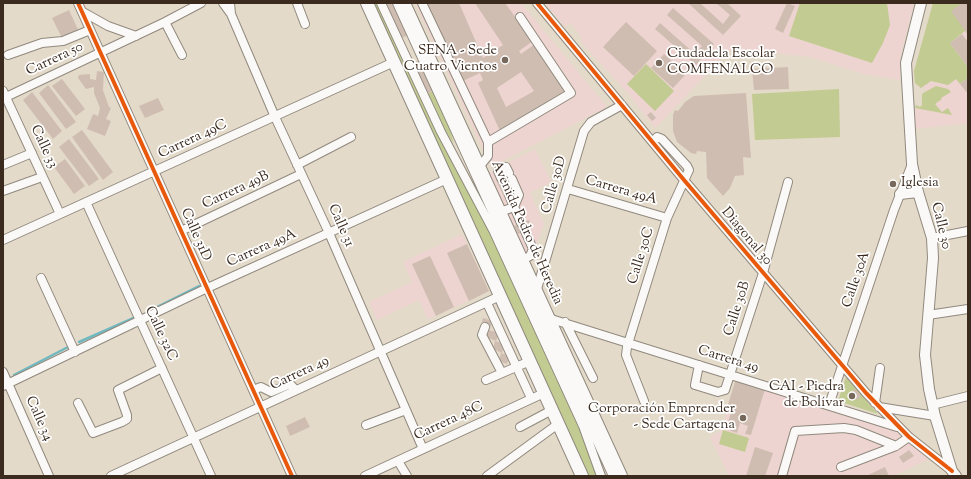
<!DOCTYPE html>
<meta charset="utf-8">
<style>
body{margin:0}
#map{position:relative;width:971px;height:479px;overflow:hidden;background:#e4dac9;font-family:"Sorts Mill Goudy",serif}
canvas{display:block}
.frame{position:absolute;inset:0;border:4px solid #3b2a1e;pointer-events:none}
</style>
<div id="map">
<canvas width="971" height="479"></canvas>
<div class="frame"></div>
</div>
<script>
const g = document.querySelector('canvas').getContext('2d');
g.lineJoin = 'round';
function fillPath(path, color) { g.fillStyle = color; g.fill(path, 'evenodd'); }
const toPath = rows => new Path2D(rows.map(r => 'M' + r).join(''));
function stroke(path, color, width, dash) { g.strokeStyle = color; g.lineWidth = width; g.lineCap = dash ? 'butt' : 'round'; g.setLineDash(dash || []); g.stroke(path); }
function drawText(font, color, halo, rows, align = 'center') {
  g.font = font + ' "Sorts Mill Goudy",serif'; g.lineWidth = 3.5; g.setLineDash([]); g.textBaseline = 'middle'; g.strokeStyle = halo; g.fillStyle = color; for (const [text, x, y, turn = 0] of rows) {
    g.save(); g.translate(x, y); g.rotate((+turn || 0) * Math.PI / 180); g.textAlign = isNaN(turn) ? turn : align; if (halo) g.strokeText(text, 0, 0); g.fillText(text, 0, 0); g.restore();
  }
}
const built = toPath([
 [415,3,521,3,607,107,491,167],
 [545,3,914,3,900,58,900,80,864,74,810,57,732,48,655,128,630,96,583,44,580,40,582,38,571,23,565,27],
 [933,3,968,3,968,123,917,129,915,125,915,106,922,107,922,95,926,91,924,87,919,88,915,83,914,71],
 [535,149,551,182,530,193,544,224,529,263,488,173],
 [462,234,489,291,428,319,419,300,377,320,369,302,412,282,403,262],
 [736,379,895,430,929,459,893,476,729,476,710,437,721,431]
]);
const green = toPath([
 [372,3,377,3,424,106,490,231,566,391,598,476,587,476,507,302,476,227],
 [800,3,887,3,890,25,883,43,872,63,789,36],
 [933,3,962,3,965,31,950,43,968,67,968,78,960,84,956,79,948,85,931,81,921,88,915,83,914,71],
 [646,64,674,91,655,111,627,84],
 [936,86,948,89,951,92,941,98,942,99,935,104,942,112,948,108,952,115,915,108,916,105,920,107,922,105,922,95,923,93],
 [839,89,840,137,755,140,752,94],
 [434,90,448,122,454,144,442,125,427,94],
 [846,377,878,414,838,401],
 [723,430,749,438,745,452,719,444]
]);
const stream = toPath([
 [149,311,199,286],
 [79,342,136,317],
 [14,375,70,346]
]);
const building = toPath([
 [385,3,394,3,409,35,401,38],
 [426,3,459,3,483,58,503,45,475,3,505,3,533,41,519,51,521,54,535,44,568,91,500,131,478,83,483,80,480,73,463,81],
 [521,72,534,91,506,107,497,88],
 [688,3,700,3,723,24,730,15,716,3,727,3,741,16,723,35],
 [787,3,795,6,783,33,775,29],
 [962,3,968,3,968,35,951,11],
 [673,8,714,44,696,65,655,29,660,23,695,54,702,46,667,15],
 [69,10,80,34,62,38,52,18],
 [626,22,657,51,634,76,603,47],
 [962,34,968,42,968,67,950,43],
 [664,54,686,74,673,88,651,68],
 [420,60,434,90,427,94,412,63],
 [788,67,789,89,754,90,752,69],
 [97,71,104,72,103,90,109,107,111,108,106,119,111,121,105,136,87,129,93,114,98,116,100,108,94,93,94,87,86,89,78,78,79,75,90,74,90,79,96,80],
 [968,78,968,94,960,84],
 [62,79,85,109,76,116,52,86],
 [48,85,76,122,66,129,39,93],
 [32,92,62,131,53,139,23,100],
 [746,93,751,158,743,157,744,175,735,176,730,188,723,196,707,178,706,152,697,151,696,154,691,153,677,142,673,131,673,115,675,110,678,111,685,102,694,96],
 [158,98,164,110,145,118,139,106],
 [651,112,656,118,652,121,647,115],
 [82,130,113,172,103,180,72,137],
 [69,139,99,179,89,186,59,147],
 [65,159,85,186,74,194,54,167],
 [503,177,511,194,504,197,496,180],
 [529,220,532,227,518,234,514,226],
 [467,244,489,291,469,301,447,253],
 [430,256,454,307,436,316,412,264],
 [483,318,493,321,490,328,481,325],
 [489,330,499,333,496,341,486,337],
 [495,341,504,344,502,353,493,349],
 [501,353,510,356,507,364,499,361],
 [736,379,765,389,751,435,745,434,748,426,740,423,737,433,726,429,733,406,728,404],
 [855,389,861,396,857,400,851,393],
 [305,417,310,427,290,436,286,426],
 [755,447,773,453,765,476,746,476],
 [909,450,914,456,903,463,899,457],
 [885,467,889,476,866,476]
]);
const minorTunnel = toPath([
 [501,178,509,195]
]);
const minor = toPath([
 [78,3,292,476],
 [223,3,231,14],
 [230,3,231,14,275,117,329,233,423,449],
 [297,3,305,24],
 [381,3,441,132,494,232,583,426,601,476],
 [397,3,613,476],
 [422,3,488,142,488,156,479,167],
 [537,3,684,180,866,393,909,437,952,471],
 [83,12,108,26,136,36],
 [165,22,182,55],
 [8,55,42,43,63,41,90,30],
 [3,91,60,214],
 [6,97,165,22,201,3],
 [488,142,571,93,520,17],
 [3,165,32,153],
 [297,165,351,137],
 [501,178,498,171,506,167,509,173],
 [568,189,667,218],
 [3,191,42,177],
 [509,195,521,223],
 [86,202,211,476],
 [500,212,514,207,519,195,512,179],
 [181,231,301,174],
 [932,238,968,231],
 [3,240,394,62],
 [522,260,530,256,533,249,525,231],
 [41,278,75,352],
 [536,292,584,131,591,122,622,105],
 [487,303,531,398],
 [928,315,968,309],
 [548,318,897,427],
 [565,322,593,378],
 [485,327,482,335,502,373],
 [699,365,695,385,718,392,725,390,763,273,788,182],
 [3,372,49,476],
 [486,380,530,361],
 [3,386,203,290,447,179],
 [253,390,261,387,271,392,290,384,296,390],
 [644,401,626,355,627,347,667,218,689,170,687,166,662,139,657,137,653,142],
 [78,403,93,433,122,422,127,419,127,415,118,390,162,368],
 [875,403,880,368],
 [829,405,894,210,912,164],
 [932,405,968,396],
 [879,407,935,416],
 [366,425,406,410],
 [520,427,552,410],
 [398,461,407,476],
 [841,467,896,446,909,437],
 [111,476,500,296],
 [365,476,544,393],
 [487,476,558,424],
 [782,476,795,431,844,428,856,430,896,446]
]);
const major = toPath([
 [921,3,906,63,912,164,918,192,932,238,933,258,925,355,929,389,935,416,952,471,956,476],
 [900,194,918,192]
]);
const highway = toPath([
 [367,3,582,476],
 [404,3,621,476]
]);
const cycleway = toPath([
 [78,3,292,476],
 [537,3,684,180,866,393,909,437,952,471]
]);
const markers = [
 [505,60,4,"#76685a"],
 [659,63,4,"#76685a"],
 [893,184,4,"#76685a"],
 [852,396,4,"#76685a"],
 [743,418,4,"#76685a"]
];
const poiNames = [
 ["SENA - Sede",497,52],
 ["Cuatro Vientos",497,68],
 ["Ciudadela Escolar",667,55,"left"],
 ["COMFENALCO",667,71,"left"],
 ["Iglesia",901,184,"left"],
 ["CAI - Piedra",844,388],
 ["de Bolívar",844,404],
 ["Corporación Emprender",735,410],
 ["- Sede Cartagena",735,426]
];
const streetNames = [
 ["Carrera 50",55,60,-25],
 ["Carrera 49C",193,140,-25],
 ["Calle 33",43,147,65],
 ["Calle 30D",555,185,-74],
 ["Carrera 49B",236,191,-25],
 ["Carrera 49A",621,191,16],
 ["Calle 31",340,226,66],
 ["Calle 30",940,226,77],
 ["Avenida Pedro de Heredia",526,233,66],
 ["Calle 31D",195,235,66],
 ["Diagonal 30",746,237,50],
 ["Carrera 49A",262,249,-24],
 ["Calle 30C",642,256,-73],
 ["Calle 30A",857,280,-71],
 ["Calle 30B",738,309,-72],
 ["Calle 32C",160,334,65],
 ["Carrera 49",728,360,17],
 ["Carrera 49",300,374,-25],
 ["Calle 34",38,419,66],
 ["Carrera 48C",449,422,-25]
];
fillPath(built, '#eed4d0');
fillPath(green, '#c2cb91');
stroke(stream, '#70b9c0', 2.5);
fillPath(building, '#d0bdb2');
stroke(minorTunnel, '#c2b7a7', 8, [8, 4]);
stroke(minor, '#90897e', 10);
stroke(major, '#90897e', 12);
stroke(highway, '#90897e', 14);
stroke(minor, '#fbf9f7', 8);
stroke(major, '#fbf9f7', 10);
stroke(highway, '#fbf9f7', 12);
stroke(cycleway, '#e8590c', 4);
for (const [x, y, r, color] of markers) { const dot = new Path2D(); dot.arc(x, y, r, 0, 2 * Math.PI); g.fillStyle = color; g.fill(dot); stroke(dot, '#fff', 1.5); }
drawText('14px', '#3b2a1e', '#fff', poiNames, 'right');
drawText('14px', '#3b2a1e', '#fff', streetNames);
</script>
